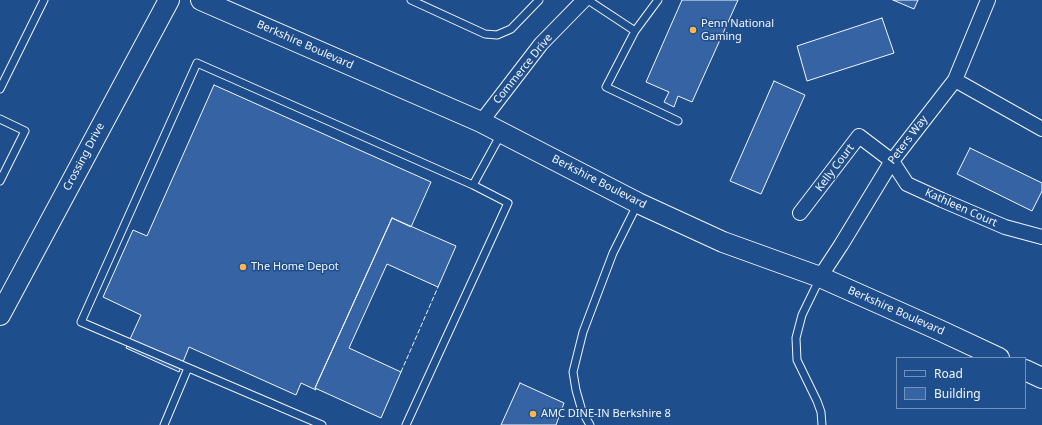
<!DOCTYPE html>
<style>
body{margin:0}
#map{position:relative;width:1042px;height:425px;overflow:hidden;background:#1f4e8c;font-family:"Noto Sans",sans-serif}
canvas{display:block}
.legend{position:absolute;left:896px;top:357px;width:130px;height:52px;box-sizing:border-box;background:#1f4e8c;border:1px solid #7391ba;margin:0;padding:5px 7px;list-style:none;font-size:12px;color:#f2f6ff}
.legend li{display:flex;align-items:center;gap:8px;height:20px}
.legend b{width:20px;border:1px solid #7391ba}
</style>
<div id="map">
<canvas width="1042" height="425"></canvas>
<ul class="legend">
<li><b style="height:5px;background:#1f4e8c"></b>Road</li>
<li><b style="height:11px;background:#3563a3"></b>Building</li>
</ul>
</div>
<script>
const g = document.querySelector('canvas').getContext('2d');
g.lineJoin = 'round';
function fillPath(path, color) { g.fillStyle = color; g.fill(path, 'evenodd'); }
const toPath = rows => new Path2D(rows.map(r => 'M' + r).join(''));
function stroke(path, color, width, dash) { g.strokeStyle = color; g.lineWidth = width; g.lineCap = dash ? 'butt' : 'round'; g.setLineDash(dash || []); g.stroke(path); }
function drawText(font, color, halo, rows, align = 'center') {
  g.font = font + ' "Noto Sans",sans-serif'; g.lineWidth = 3; g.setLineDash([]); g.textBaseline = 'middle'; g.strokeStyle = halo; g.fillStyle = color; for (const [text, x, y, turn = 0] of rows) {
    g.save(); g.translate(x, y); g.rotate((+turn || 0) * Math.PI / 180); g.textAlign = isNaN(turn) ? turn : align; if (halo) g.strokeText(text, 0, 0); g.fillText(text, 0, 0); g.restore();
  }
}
const building = toPath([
 [682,0,738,0,692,102,678,96,674,107,664,102,669,92,646,82,682,0],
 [893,0,918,0,914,9,893,0],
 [882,18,894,53,807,81,797,46,882,18],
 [774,81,805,95,761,194,730,181,774,81],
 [214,85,431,182,411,227,392,218,315,388,316,390,301,383,296,395,189,347,179,372,126,348,141,315,103,297,133,230,147,236,214,85],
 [970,148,1042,183,1042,191,1032,211,957,174,970,148],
 [392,218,456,246,438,287,387,264,349,348,401,372,381,418,315,388,392,218],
 [520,383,564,403,556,425,501,425,520,383]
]);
const lane = toPath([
 [411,0,485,34,497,35,511,29,539,0],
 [588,0,635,31,658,0],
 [635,31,606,87,678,121],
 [0,89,44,0],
 [0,119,25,131,0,181],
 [820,278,802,315,796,338,797,360,817,401,821,412,822,425],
 [164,425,188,368],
 [322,425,81,322,197,63,473,185],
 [406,425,508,203,473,185,501,134],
 [590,425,582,411,576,390,573,372,583,332,613,253,638,203]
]);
const street = toPath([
 [955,80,1042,129],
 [481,122,541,44,584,0],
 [800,213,859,136,892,161,907,184,942,200,1005,227,1042,237],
 [820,277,841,245,892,161,955,80,988,0]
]);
const secondary = toPath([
 [201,0,481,122,638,203,723,242,820,277,939,330,999,358],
 [0,315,169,0],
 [1025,370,1042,378]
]);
const fence = toPath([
 [401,372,438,287]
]);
const markers = [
 [693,30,4,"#ffb74d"],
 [243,267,4,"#ffb74d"],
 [533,414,4,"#ffb74d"]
];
const poiNames = [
 ["Penn National",701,24],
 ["Gaming",701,37],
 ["The Home Depot",251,267],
 ["AMC DINE-IN Berkshire 8",541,414]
];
const streetNames = [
 ["Berkshire Boulevard",305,45,24],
 ["Commerce Drive",523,69,-51],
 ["Peters Way",908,140,-53],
 ["Crossing Drive",84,157,-62],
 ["Kelly Court",835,168,-53],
 ["Berkshire Boulevard",599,182,27],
 ["Kathleen Court",961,208,24],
 ["Berkshire Boulevard",896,311,24]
];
fillPath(building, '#3563a3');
stroke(building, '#f2f6ff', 1);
stroke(lane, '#f2f6ff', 9);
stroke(street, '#f2f6ff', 16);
stroke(secondary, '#f2f6ff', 22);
stroke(lane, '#1f4e8c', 7);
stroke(street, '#1f4e8c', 14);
stroke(secondary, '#1f4e8c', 20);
stroke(fence, '#f2f6ff', 1, [5, 2]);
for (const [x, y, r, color] of markers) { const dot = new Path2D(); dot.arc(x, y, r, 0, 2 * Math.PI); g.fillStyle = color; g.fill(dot); stroke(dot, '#1f4e8c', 1.5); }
drawText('11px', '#f2f6ff', '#1f4e8c', poiNames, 'left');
drawText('11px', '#f2f6ff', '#1f4e8c', streetNames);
</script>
